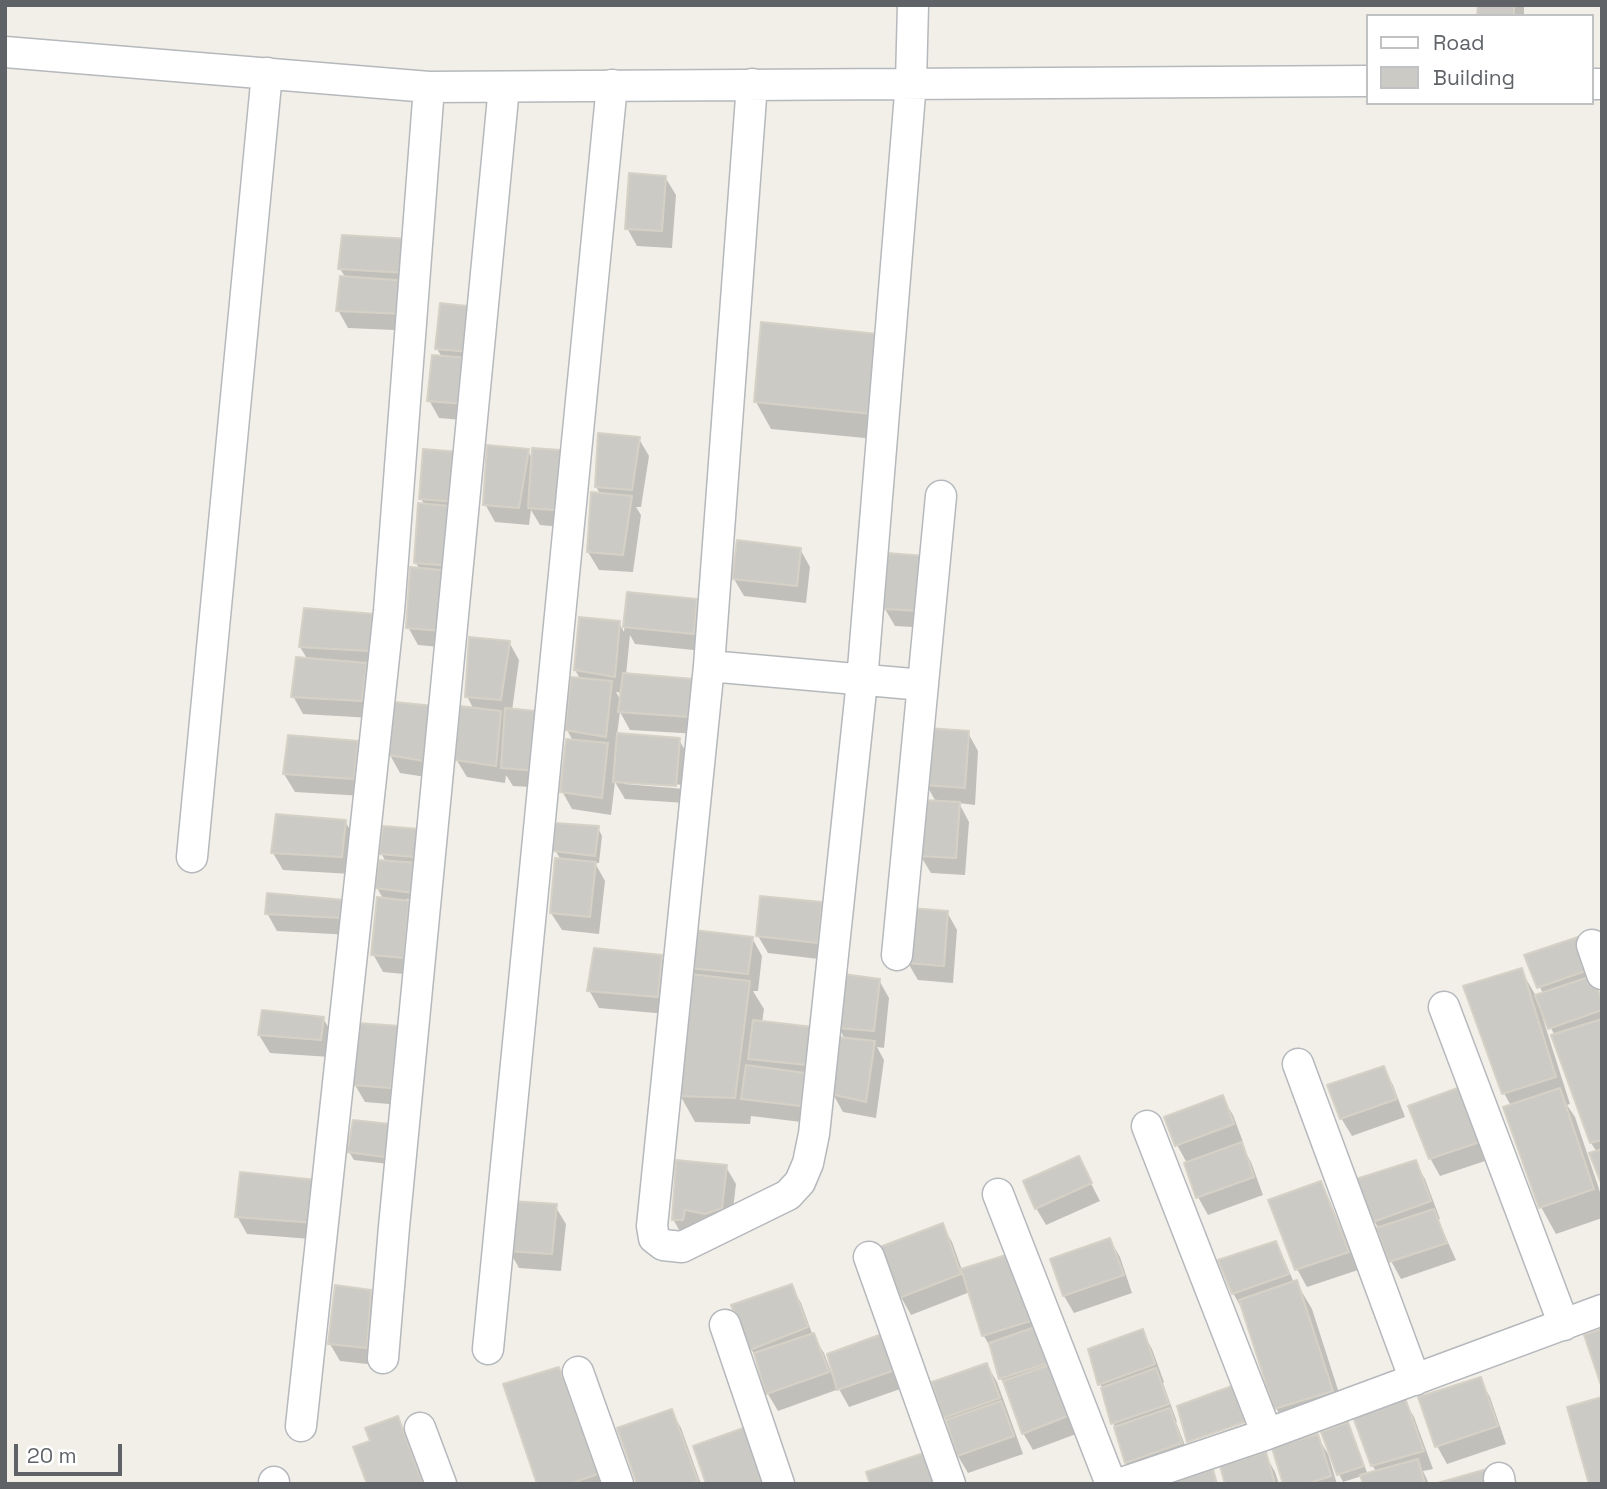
<!DOCTYPE html>
<style>
body{margin:0}
#map{position:relative;width:1607px;height:1489px;overflow:hidden;background:#f1efe8;font-family:"Space Grotesk",sans-serif}
canvas{display:block}
.frame{position:absolute;inset:0;border:7px solid #5f6368;pointer-events:none}
.legend{position:absolute;left:1366px;top:14px;width:228px;height:91px;box-sizing:border-box;background:#fff;border:2px solid #bfc1c3;margin:0;padding:9px 12px;list-style:none;font-size:21px;color:#5f6368}
.legend li{display:flex;align-items:center;gap:14px;height:35px}
.legend b{width:35px;border:2px solid #bfc1c3}
.scale{position:absolute;left:14px;top:1444px;width:108px;height:32px;box-sizing:border-box;border:4px solid #5f6368;border-top:0;padding-left:9px;font-size:21px;line-height:24px;white-space:nowrap;color:#5f6368;-webkit-text-stroke:5px #fff;paint-order:stroke}
</style>
<div id="map">
<canvas width="1607" height="1489"></canvas>
<div class="frame"></div>
<ul class="legend">
<li><b style="height:9px;background:#fff"></b>Road</li>
<li><b style="height:19px;background:#cccac5"></b>Building</li>
</ul>
<div class="scale">20 m</div>
</div>
<script>
const g = document.querySelector('canvas').getContext('2d');
g.lineJoin = 'round';
function fillPath(path, color) { g.fillStyle = color; g.fill(path, 'evenodd'); }
const toPath = rows => new Path2D(rows.map(r => 'M' + r).join(''));
function stroke(path, color, width, dash) { g.strokeStyle = color; g.lineWidth = width; g.lineCap = dash ? 'butt' : 'round'; g.setLineDash(dash || []); g.stroke(path); }
const shadow = toPath([
 [1479,5,1524,5,1524,16,1479,16],
 [665,177,676,195,672,248,637,246,627,228],
 [410,241,416,331,348,328,338,310,346,278,340,269],
 [475,309,474,421,439,418,429,400,442,357,437,349],
 [877,336,886,440,771,429,756,402],
 [639,439,649,456,641,507,636,507,641,515,633,572,599,570,588,552,601,495,596,487],
 [425,451,466,521,452,648,418,645,408,627,420,570,416,563,425,505,421,499],
 [528,451,533,460,574,528,540,525,531,510,529,525,495,522,485,504],
 [800,549,810,567,806,603,744,596,734,579],
 [889,555,930,628,895,626,885,609],
 [628,594,696,601,706,619,703,651,635,644,630,635,626,675,693,681,699,734,630,730,620,712,617,735,679,740,689,757,685,803,625,799,615,782,611,815,572,809,562,791,573,741,567,730,581,680,575,670,619,623,624,632],
 [616,692,622,693,621,701],
 [624,781,685,785,685,789,624,784],
 [373,615,380,668,367,668,376,683,372,718,303,714,293,696,308,660,300,647],
 [509,642,519,660,512,711,547,788,513,786,506,775,505,783,467,777,456,759,474,710,467,696],
 [395,704,439,779,400,773,390,755],
 [968,733,978,751,975,805,959,803,969,822,965,875,931,873,920,855,936,802,926,784],
 [357,743,367,760,364,796,295,792,284,774],
 [345,821,355,839,351,874,283,870,273,853],
 [598,828,602,836,599,863,595,863,605,881,599,934,562,930,551,913,561,860,555,850],
 [418,830,418,901,406,899,418,920,414,975,383,972,373,954,384,900,377,888,386,862,381,853],
 [344,901,352,935,277,931,267,913],
 [821,904,831,921,827,960,768,953,758,936],
 [947,912,957,930,953,983,918,980,908,963],
 [752,938,762,956,758,991,753,991,764,1009,762,1023,812,1029,810,1123,751,1116,750,1124,695,1122,680,1095,696,976,691,968],
 [1580,938,1602,987,1597,988,1602,996,1602,1180,1597,1152,1591,1143,1555,1036,1546,1018,1543,1019,1570,1104,1567,1105,1575,1117,1602,1198,1602,1218,1556,1234,1541,1207,1511,1106,1504,1093,1521,970,1536,996,1543,994,1527,956],
 [661,957,671,975,667,1014,599,1008,589,990],
 [879,980,889,998,884,1048,877,1047,884,1060,876,1118,843,1112,833,1094,845,1039,838,1027],
 [323,1018,333,1036,330,1057,270,1053,259,1035],
 [398,1028,401,1105,365,1102,355,1085],
 [1383,1068,1393,1085,1405,1117,1352,1136,1341,1118],
 [1466,1087,1494,1158,1440,1176,1430,1158],
 [1222,1097,1233,1115,1243,1142,1240,1143,1251,1162,1263,1195,1208,1215,1198,1197,1187,1163,1177,1145],
 [389,1125,389,1164,354,1160,349,1152],
 [1078,1158,1100,1201,1046,1225,1036,1208],
 [1415,1162,1425,1179,1440,1219,1438,1220,1456,1260,1401,1279,1391,1261,1379,1229,1374,1221],
 [726,1167,736,1184,731,1226,683,1237,673,1219],
 [316,1181,324,1240,247,1234,237,1216],
 [1320,1183,1330,1201,1358,1270,1307,1287,1297,1269],
 [555,1206,566,1224,561,1271,519,1268,509,1250],
 [942,1225,952,1242,962,1270,1028,1270,1087,1430,1033,1450,1023,1433,1008,1391,1001,1379,993,1352,984,1336,970,1292,911,1315,901,1297,883,1248],
 [1110,1240,1120,1257,1132,1293,1074,1313,1064,1296],
 [1275,1243,1285,1261,1294,1283,1296,1282,1312,1309,1347,1418,1291,1434,1276,1408,1243,1311,1233,1293],
 [791,1286,801,1303,813,1336,824,1353,832,1375,881,1337,903,1388,849,1407,839,1389,778,1411,768,1394,759,1362,751,1349],
 [370,1291,381,1309,376,1365,340,1361,330,1344],
 [1142,1331,1152,1349,1164,1382,1163,1383,1177,1422,1176,1422,1191,1461,1136,1480,1126,1463,1118,1432,1113,1423,1104,1391,1100,1384],
 [987,1365,997,1382,1023,1454,968,1473,958,1456,950,1427,944,1417],
 [558,1369,573,1395,606,1484,539,1484],
 [1480,1380,1490,1397,1506,1444,1447,1464,1437,1446],
 [1232,1389,1242,1406,1246,1419,1190,1439,1190,1443,1247,1423,1253,1439,1199,1459,1189,1441,1179,1407],
 [1404,1400,1414,1417,1433,1469,1423,1471,1429,1484,1365,1484,1362,1476,1343,1482,1339,1474,1352,1433,1368,1475,1377,1473,1372,1465],
 [671,1411,681,1428,701,1484,638,1484],
 [397,1418,407,1436,425,1484,368,1484,373,1442],
 [1317,1436,1328,1454,1337,1484,1285,1484],
 [1265,1454,1275,1472,1279,1484,1227,1484]
]);
const building = toPath([
 [1478,5,1514,5,1514,16,1477,16,1478,5],
 [629,173,666,176,662,231,625,229,629,173],
 [342,235,411,239,408,273,338,269,342,235],
 [340,276,409,281,406,314,336,311,340,276],
 [440,303,476,307,472,352,435,349,440,303],
 [761,322,878,334,872,414,754,402,761,322],
 [432,355,468,358,464,404,427,401,432,355],
 [598,433,640,437,632,490,595,487,598,433],
 [487,445,529,449,519,508,483,505,487,445],
 [532,448,574,451,565,511,528,508,532,448],
 [423,449,460,452,456,502,419,499,423,449],
 [591,492,632,496,623,555,587,552,591,492],
 [418,503,460,507,451,566,414,563,418,503],
 [737,540,801,548,797,586,732,579,737,540],
 [887,553,925,556,921,611,883,609,887,553],
 [410,567,451,571,443,631,406,628,410,567],
 [627,592,697,599,694,634,623,627,627,592],
 [304,608,374,614,370,651,299,647,304,608],
 [579,617,620,621,615,677,574,670,579,617],
 [469,637,510,641,501,700,465,697,469,637],
 [296,657,367,663,362,701,291,697,296,657],
 [623,673,694,679,690,717,618,712,623,673],
 [571,677,612,681,606,737,565,730,571,677],
 [394,702,435,706,430,762,388,755,394,702],
 [460,706,501,711,496,766,455,760,460,706],
 [505,708,546,712,538,771,501,768,505,708],
 [928,728,969,731,965,788,924,785,928,728],
 [617,733,680,738,676,786,613,782,617,733],
 [288,735,358,741,354,779,283,774,288,735],
 [566,739,608,743,602,798,560,792,566,739],
 [923,800,960,802,956,858,919,856,923,800],
 [276,814,346,820,342,857,271,853,276,814],
 [555,823,599,826,595,856,553,851,555,823],
 [383,826,419,829,415,857,379,854,383,826],
 [555,858,596,862,590,917,550,913,555,858],
 [379,860,418,863,414,893,375,888,379,860],
 [267,893,345,900,342,918,265,914,267,893],
 [760,896,822,902,818,943,756,936,760,896],
 [377,897,409,901,404,958,371,955,377,897],
 [910,908,948,911,944,966,906,963,910,908],
 [694,930,753,937,748,974,689,968,694,930],
 [1581,936,1594,968,1537,988,1524,955,1581,936],
 [594,948,662,955,658,997,587,991,594,948],
 [1522,968,1556,1077,1502,1094,1463,986,1522,968],
 [690,974,750,981,735,1098,678,1096,690,974],
 [843,974,880,979,874,1031,837,1028,843,974],
 [1592,976,1602,1000,1602,1010,1548,1029,1535,995,1592,976],
 [262,1010,324,1017,321,1040,258,1035,262,1010],
 [1602,1019,1602,1140,1590,1143,1551,1035,1602,1019],
 [753,1020,813,1027,808,1065,748,1059,753,1020],
 [359,1023,399,1026,391,1088,353,1085,359,1023],
 [838,1037,875,1041,866,1102,831,1094,838,1037],
 [746,1065,805,1073,801,1106,741,1099,746,1065],
 [1384,1066,1397,1099,1340,1119,1327,1085,1384,1066],
 [1466,1085,1486,1140,1429,1159,1408,1106,1466,1085],
 [1560,1088,1594,1189,1539,1208,1503,1107,1560,1088],
 [1223,1095,1234,1124,1175,1146,1164,1117,1223,1095],
 [353,1120,390,1124,385,1157,347,1152,353,1120],
 [1242,1142,1254,1177,1196,1198,1184,1163,1242,1142],
 [1602,1149,1602,1185,1589,1153,1602,1149],
 [1079,1156,1092,1183,1035,1209,1023,1181,1079,1156],
 [676,1160,727,1165,722,1208,705,1214,685,1210,683,1220,672,1220,676,1160],
 [1416,1160,1431,1201,1373,1222,1356,1179,1416,1160],
 [240,1172,317,1180,315,1223,235,1217,240,1172],
 [1321,1181,1349,1252,1295,1270,1268,1200,1321,1181],
 [512,1201,557,1204,552,1254,507,1251,512,1201],
 [1434,1209,1447,1243,1389,1262,1376,1228,1434,1209],
 [943,1223,961,1274,899,1298,880,1247,943,1223],
 [1110,1238,1124,1275,1063,1296,1050,1259,1110,1238],
 [1276,1241,1289,1274,1232,1294,1218,1260,1276,1241],
 [1019,1251,1040,1318,982,1336,961,1269,1019,1251],
 [1297,1280,1333,1391,1274,1409,1239,1300,1297,1280],
 [792,1284,808,1327,750,1350,731,1305,792,1284],
 [335,1285,371,1290,367,1348,328,1344,335,1285],
 [1044,1324,1057,1360,999,1379,989,1343,1044,1324],
 [1143,1329,1155,1364,1098,1385,1088,1349,1143,1329],
 [1602,1329,1602,1388,1584,1335,1602,1329],
 [814,1333,829,1372,766,1394,754,1353,814,1333],
 [882,1334,895,1370,837,1390,827,1354,882,1334],
 [1058,1362,1078,1412,1022,1434,1003,1381,1058,1362],
 [987,1363,1000,1398,943,1418,932,1382,987,1363],
 [559,1367,598,1474,569,1484,537,1484,503,1384,559,1367],
 [1156,1368,1169,1404,1111,1424,1101,1388,1156,1368],
 [1481,1377,1498,1426,1435,1447,1418,1397,1481,1377],
 [1232,1386,1245,1422,1187,1442,1177,1406,1232,1386],
 [1602,1397,1602,1484,1589,1484,1567,1407,1602,1397],
 [1405,1398,1424,1451,1371,1466,1353,1417,1405,1398],
 [1001,1401,1014,1436,957,1456,946,1420,1001,1401],
 [1170,1408,1182,1443,1125,1463,1114,1427,1170,1408],
 [672,1409,698,1481,688,1484,637,1484,617,1428,672,1409],
 [398,1416,423,1484,367,1484,353,1447,370,1441,365,1428,398,1416],
 [1348,1422,1364,1466,1337,1475,1321,1432,1348,1422],
 [749,1426,768,1484,706,1484,693,1446,749,1426],
 [1318,1434,1331,1476,1306,1484,1283,1484,1272,1448,1318,1434],
 [927,1452,937,1484,870,1484,866,1472,927,1452],
 [1266,1452,1275,1484,1225,1484,1220,1466,1266,1452],
 [1418,1459,1425,1484,1363,1484,1360,1475,1418,1459],
 [1213,1469,1217,1484,1166,1484,1213,1469],
 [1487,1469,1491,1484,1434,1484,1487,1469]
]);
const minor = toPath([
 [5,52,429,87,1367,81],
 [752,84,709,666,652,1226,654,1238,663,1245,682,1247,788,1195,800,1182,808,1163,814,1134,862,681,911,82,913,5],
 [1591,84,1602,84],
 [709,666,923,685],
 [192,857,267,73],
 [1592,945,1602,974],
 [897,955,941,496],
 [1444,1007,1564,1325],
 [1298,1064,1415,1380],
 [1147,1126,1267,1434],
 [998,1194,1111,1484],
 [869,1257,950,1484],
 [725,1325,779,1484],
 [488,1349,612,85],
 [383,1358,394,1227,504,87],
 [578,1372,618,1484],
 [301,1426,389,611,429,87],
 [420,1428,441,1484],
 [1499,1478,1500,1484],
 [274,1482,274,1484],
 [1119,1484,1267,1434,1602,1310]
]);
fillPath(shadow, '#0003');
fillPath(building, '#cccac5');
stroke(building, '#d6d1c6', 2);
stroke(minor, '#b5b8bc', 33);
stroke(minor, '#fff', 30);
</script>
